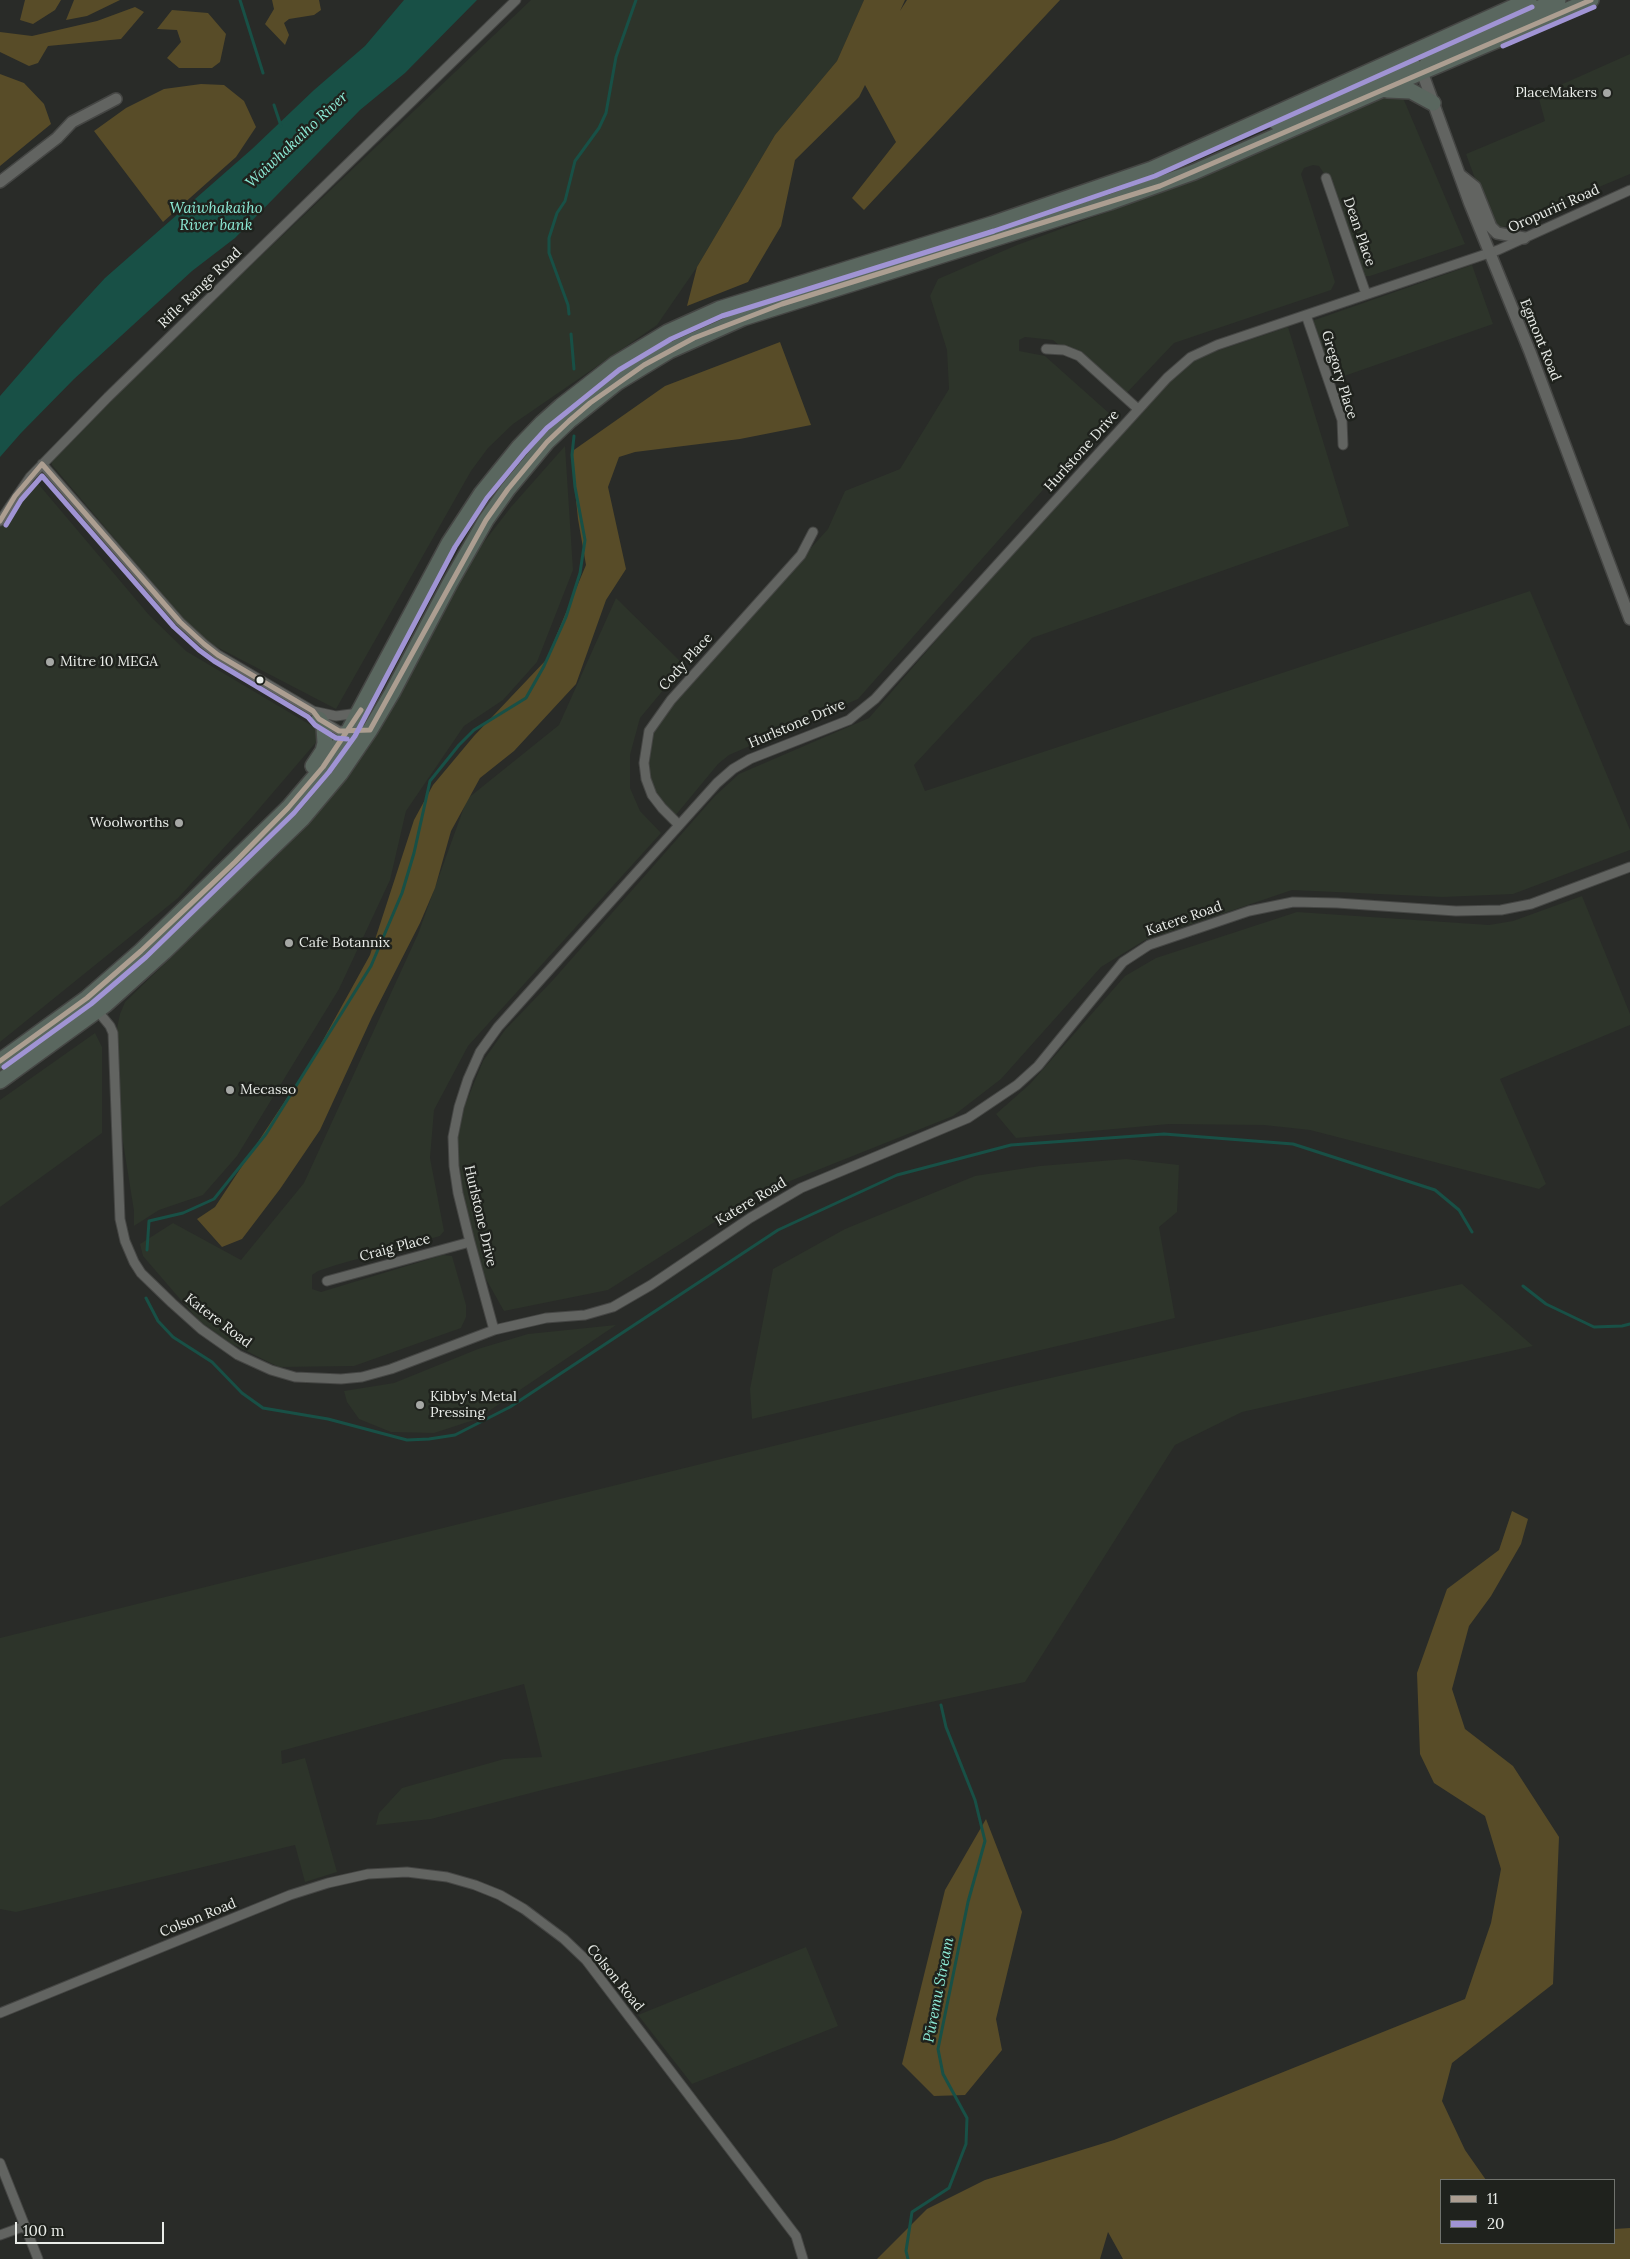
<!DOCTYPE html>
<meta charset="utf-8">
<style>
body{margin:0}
#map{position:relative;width:1630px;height:2259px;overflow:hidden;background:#292b28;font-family:Lora,serif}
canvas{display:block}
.legend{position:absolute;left:1440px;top:2179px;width:175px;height:65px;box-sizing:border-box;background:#1f221d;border:1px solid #70736e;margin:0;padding:6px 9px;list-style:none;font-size:15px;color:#e9ece8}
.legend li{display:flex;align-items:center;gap:10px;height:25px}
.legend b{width:25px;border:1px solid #70736e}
.scale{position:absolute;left:15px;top:2222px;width:149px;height:22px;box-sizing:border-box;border:2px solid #e9ece8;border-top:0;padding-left:6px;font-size:15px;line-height:18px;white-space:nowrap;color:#e9ece8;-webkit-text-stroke:4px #1f221d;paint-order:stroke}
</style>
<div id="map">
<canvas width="1630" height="2259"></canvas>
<ul class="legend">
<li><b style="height:6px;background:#ac9e91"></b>11</li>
<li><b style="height:6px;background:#a094d4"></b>20</li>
</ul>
<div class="scale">100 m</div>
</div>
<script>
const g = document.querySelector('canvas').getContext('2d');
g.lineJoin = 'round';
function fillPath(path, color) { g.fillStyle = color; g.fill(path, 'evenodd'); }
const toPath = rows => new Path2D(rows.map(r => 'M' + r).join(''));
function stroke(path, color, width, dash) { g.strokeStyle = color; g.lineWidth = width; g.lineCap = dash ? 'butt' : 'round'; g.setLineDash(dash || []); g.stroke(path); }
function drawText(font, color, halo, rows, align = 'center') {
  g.font = font + ' Lora,serif'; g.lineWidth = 5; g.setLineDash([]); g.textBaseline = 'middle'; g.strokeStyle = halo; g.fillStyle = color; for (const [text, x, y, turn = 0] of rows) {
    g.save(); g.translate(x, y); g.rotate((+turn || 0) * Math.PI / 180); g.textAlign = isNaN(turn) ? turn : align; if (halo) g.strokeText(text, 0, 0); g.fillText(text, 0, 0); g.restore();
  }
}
const built = toPath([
 [531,0,864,0,837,61,775,135,697,267,657,325,513,424,488,448,471,471,336,709,213,645,184,620,52,465,50,456],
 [1630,54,1630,174,1501,228,1492,225,1466,154,1545,121,1538,95],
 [1398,86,1465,244,1370,276,1364,276,1323,172,1319,166,1313,165,1304,168,1301,174,1335,282,1331,290,1174,343,1120,400,1053,340,1025,337,1019,340,1019,351,1045,356,1110,414,858,699,729,755,718,764,675,816,659,799,650,780,645,754,660,716,828,529,845,491,900,469,949,389,947,350,930,296,938,279,1017,245,1110,211,1241,158],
 [1472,265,1493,324,1330,381,1309,322],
 [1288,327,1349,526,1032,638,914,765,925,791,1530,591,1630,830,1630,850,1513,894,1443,897,1292,890,1145,940,1101,967,1001,1079,953,1116,760,1193,608,1290,504,1311,478,1265,463,1222,454,1132,483,1061,505,1030,553,980,715,796,739,774,869,718,1160,381,1190,360],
 [565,446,573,570,537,662,503,700,464,726,406,811,390,880,339,989,237,1156,203,1195,159,1210,134,1226,134,1211,122,1136,116,1033,120,1014,125,1002,275,857,318,806,357,756,477,551,511,507],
 [35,480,149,615,186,651,324,733,252,817,178,898,0,1042,0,520],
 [616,598,684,665,640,718,630,755,630,788,640,811,661,833,468,1046,434,1110,430,1158,444,1231,440,1236,336,1265,318,1271,312,1275,312,1289,321,1292,443,1255,452,1256,466,1305,466,1317,461,1328,354,1366,279,1367,230,1343,198,1320,143,1256,140,1244,173,1223,241,1260,304,1183,418,934,467,799,559,725],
 [1582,896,1630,1014,1630,1025,1500,1079,1546,1184,1539,1189,1310,1130,1264,1125,1169,1124,1016,1138,996,1114,1030,1084,1125,976,1156,958,1297,912,1489,925,1513,921],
 [95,1033,102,1047,102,1133,0,1207,0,1100],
 [1126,1159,1179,1165,1177,1212,1159,1227,1175,1318,752,1419,750,1389,773,1269,845,1229,975,1176,1040,1166],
 [1462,1284,1533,1346,1242,1412,1175,1445,1025,1682,763,1738,550,1788,431,1819,376,1825,379,1813,402,1788,504,1759,542,1757,524,1684,281,1751,282,1764,305,1758,337,1872,305,1882,295,1845,16,1912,0,1909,0,1638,1011,1387],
 [616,1325,477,1419,434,1433,391,1432,359,1419,347,1402,344,1391,394,1383,478,1349,528,1334],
 [806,1947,838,2026,692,2084,638,2015]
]);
const green = toPath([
 [25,0,61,0,55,10,33,24,20,20],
 [74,0,120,0,87,16,66,20],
 [272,0,319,0,321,10,314,15,289,19,284,23,289,35,285,45,265,24,274,9],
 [864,0,905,0,900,11,907,0,1060,0,864,210,852,198,896,142,865,85,859,97,795,160,781,226,748,282,687,306,697,267,775,135,837,61],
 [135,7,144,12,121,39,48,46,38,63,29,66,0,52,0,32,32,36,97,21],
 [172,10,208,13,226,34,220,62,212,68,179,68,167,58,181,42,177,30,157,29],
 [0,74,24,83,44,104,51,124,0,166],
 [201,84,224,85,244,101,256,127,236,157,163,222,94,131,126,108,164,89],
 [780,342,811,425,740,439,635,452,619,457,608,487,626,569,606,600,576,684,514,751,480,778,451,831,435,888,420,923,372,1017,320,1130,280,1189,242,1239,222,1247,197,1219,215,1207,312,1060,370,955,414,820,433,785,474,736,546,660,586,565,578,519,571,452,665,386],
 [1512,1511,1528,1519,1521,1544,1491,1596,1469,1626,1452,1689,1465,1729,1513,1766,1559,1837,1553,1984,1452,2063,1442,2101,1465,2150,1486,2180,1441,2180,1441,2243,1614,2243,1614,2229,1630,2228,1630,2259,1123,2259,1108,2232,1100,2259,877,2259,927,2209,985,2180,1114,2140,1465,1999,1491,1923,1501,1869,1485,1816,1434,1783,1420,1754,1417,1673,1447,1589,1499,1550],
 [986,1819,1022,1912,996,2019,1002,2050,965,2095,934,2096,902,2064,945,1890]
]);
const water = toPath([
 [404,0,477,0,405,73,360,110,235,238,192,271,74,379,21,433,0,457,0,396,60,327,105,278,252,149,314,90,365,46]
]);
const stream = toPath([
 [240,0,263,73],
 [274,105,281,126],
 [569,314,568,305,549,253,549,238,557,213,565,201,575,161,599,128,606,113,616,57,636,0],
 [571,334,574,369],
 [147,1250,149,1221,183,1213,214,1199,266,1134,371,966,402,893,414,853,430,781,459,745,474,730,526,698,544,666,566,617,580,573,585,540,575,487,572,455,574,436],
 [1523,1286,1546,1304,1594,1327,1622,1326,1630,1324],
 [146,1298,158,1321,173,1337,212,1362,242,1393,263,1408,328,1419,407,1440,429,1439,455,1435,510,1407,778,1230,897,1175,1011,1145,1164,1134,1293,1144,1435,1190,1459,1210,1472,1232],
 [908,2259,906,2251,912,2212,949,2188,966,2144,967,2118,943,2074,938,2049,968,1902,985,1841,975,1800,946,1727,941,1705]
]);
const street = toPath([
 [1326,178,1366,294],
 [1306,315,1342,420,1343,445],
 [1046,349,1064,350,1079,356,1138,409],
 [42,464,180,622,204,644,218,655,313,711,336,716,359,713],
 [0,521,30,477,108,397,516,0],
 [321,720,339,731,370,730],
 [679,825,662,808,652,795,646,779,644,763,649,731,671,700,801,555,813,532],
 [87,998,110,1026,113,1033,120,1219,125,1241,134,1262,141,1273,172,1303,201,1329,238,1355,271,1370,295,1377,341,1379,362,1377,391,1369,494,1330,546,1318,585,1315,613,1307,651,1285,750,1218,801,1188,968,1118,1017,1085,1038,1066,1123,962,1149,945,1249,911,1293,902,1337,903,1456,911,1501,910,1531,904,1630,867],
 [327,1281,470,1242],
 [494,1330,470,1242,458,1193,454,1166,453,1137,459,1107,468,1079,480,1052,498,1027,717,783,733,769,750,759,849,720,875,699,1167,378,1191,357,1217,345,1498,250,1630,190],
 [0,2013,290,1895,328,1883,368,1874,407,1872,447,1877,475,1885,500,1895,524,1909,564,1939,586,1960,796,2236,803,2259],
 [0,2163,38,2259],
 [0,2235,25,2226]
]);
const secondary = toPath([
 [1422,72,1470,204,1530,352,1630,619],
 [1460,175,1475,187,1491,227,1497,233,1524,238],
 [0,182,57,138,72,122,116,99]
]);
const highway = toPath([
 [1422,71,1435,54,1448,47,1558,0],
 [1387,90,1411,91,1433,103],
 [1277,123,1401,68,1416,68,1422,72],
 [313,766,323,751,325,743,324,727,319,719],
 [0,1061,87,998,141,951,288,808,323,767,348,732,449,543,481,494,519,447,542,423,561,406,615,364,668,332,719,309,992,224,1152,169,1529,0],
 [0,1081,105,1005,164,952,303,818,340,774,370,730,392,693,450,583,486,520,508,489,547,442,569,421,618,382,669,351,743,318,1110,202,1194,172,1422,72,1591,0]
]);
const bus1 = toPath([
 [0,521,15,496,42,464,180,622,204,644,218,655,313,711,319,719,339,731,370,730,486,520,508,489,547,442,569,421,590,403,644,365,694,338,782,304,1160,186,1591,0],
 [0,1061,87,998,141,951,235,862,288,808,323,767,361,710]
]);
const bus2 = toPath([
 [1503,46,1594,7],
 [6,525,21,500,42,476,174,627,199,650,214,661,308,717,315,725,336,738,347,739],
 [4,1067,91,1004,146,957,294,813,329,772,355,736,455,547,487,498,525,452,547,428,619,370,671,339,722,316,994,231,1155,176,1532,7]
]);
const markers = [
 [1607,93,5,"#a6a8a5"],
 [50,662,5,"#a6a8a5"],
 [260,680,4.5,"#e9ece8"],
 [179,823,5,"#a6a8a5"],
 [289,943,5,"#a6a8a5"],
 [230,1090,5,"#a6a8a5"],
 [420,1405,5,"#a6a8a5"]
];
const poiNames = [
 ["PlaceMakers",1597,93,"right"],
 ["Mitre 10 MEGA",60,662],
 ["Woolworths",169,823,"right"],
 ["Cafe Botannix",299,943],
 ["Mecasso",240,1090],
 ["Kibby's Metal",430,1397],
 ["Pressing",430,1413]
];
const streetNames = [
 ["Oropuriri Road",1554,209,-24],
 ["Dean Place",1359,232,71],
 ["Rifle Range Road",200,288,-44],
 ["Egmont Road",1540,340,68],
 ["Gregory Place",1339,375,73],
 ["Hurlstone Drive",1082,451,-48],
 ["Cody Place",686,662,-48],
 ["Hurlstone Drive",797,724,-23],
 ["Katere Road",1184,919,-19],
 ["Katere Road",751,1202,-31],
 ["Hurlstone Drive",480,1216,77],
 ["Craig Place",395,1248,-15],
 ["Katere Road",218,1321,37],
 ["Colson Road",198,1918,-22],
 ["Colson Road",615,1978,51]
];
const waterNames = [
 ["Waiwhakaiho River",297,140,-43],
 ["Waiwhakaiho",216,209],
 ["River bank",216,226],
 ["Pūremu Stream",939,1990,-79]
];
fillPath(built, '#2d342a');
fillPath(green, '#584c28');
fillPath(water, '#185046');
stroke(stream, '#185046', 3);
stroke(street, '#454644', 11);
stroke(secondary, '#454644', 14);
stroke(highway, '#454644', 18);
stroke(street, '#626461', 9);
stroke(secondary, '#626461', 11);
stroke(highway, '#5a675f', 15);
stroke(bus1, '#ac9e91', 5);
stroke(bus2, '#a094d4', 5);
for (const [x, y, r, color] of markers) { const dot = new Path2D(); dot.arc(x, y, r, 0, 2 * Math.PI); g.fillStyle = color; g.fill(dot); stroke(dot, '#1f221d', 2); }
drawText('14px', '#e9ece8', '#1f221d', poiNames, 'left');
drawText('14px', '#e9ece8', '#1f221d', streetNames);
drawText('italic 15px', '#8decd7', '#1f221d', waterNames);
</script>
